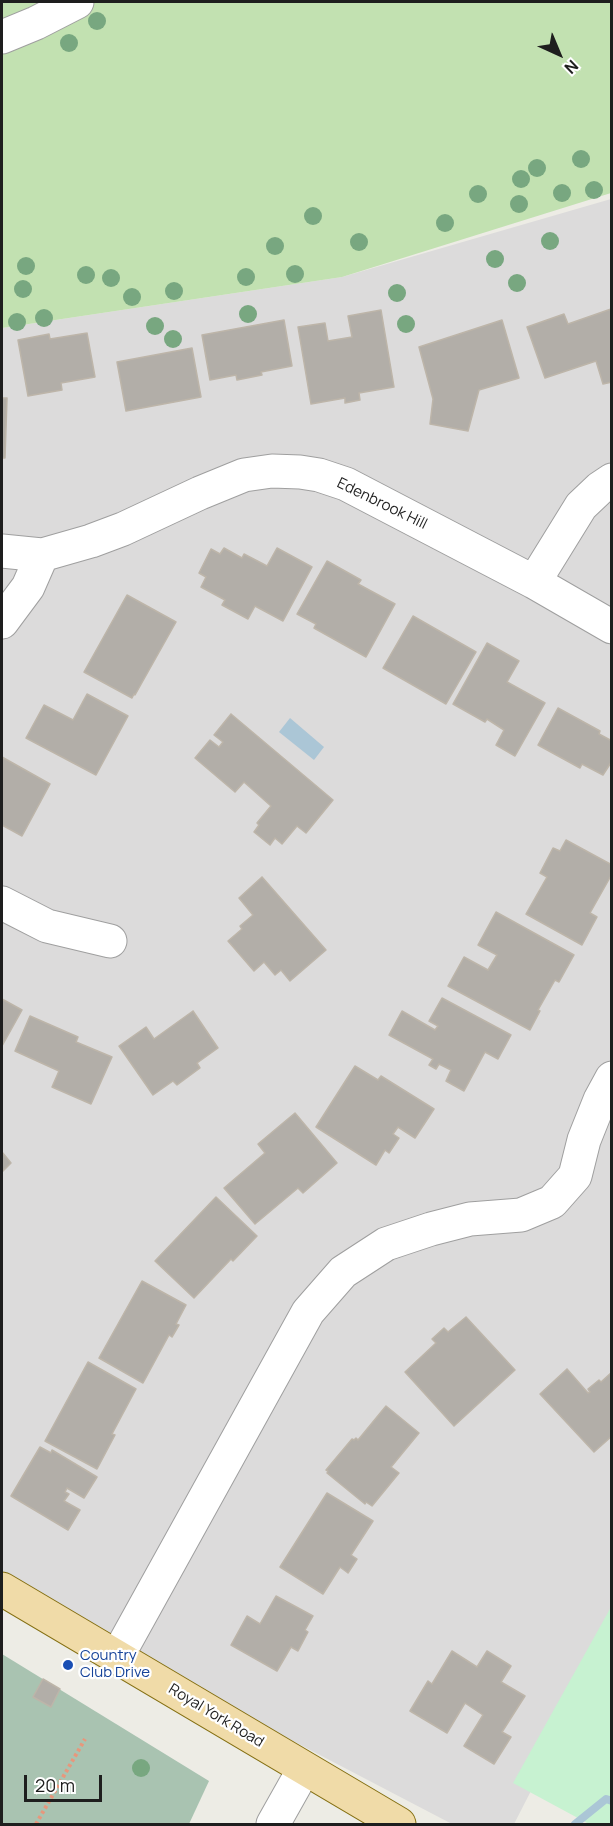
<!DOCTYPE html>
<style>
body{margin:0}
#map{position:relative;width:613px;height:1826px;overflow:hidden;background:#edece5;font-family:Manrope,sans-serif}
canvas{display:block}
.frame{position:absolute;inset:0;border:3px solid #1e1e1e;pointer-events:none}
.north{position:absolute;left:529px;top:24px;width:60px;height:60px;-webkit-text-stroke:4px #fff;paint-order:stroke;rotate:136deg;font-size:16px;font-weight:700;line-height:24px;text-align:center;color:#1e1e1e}
.north::after{content:'';display:block;margin:auto;width:21px;height:27px;background:#1e1e1e;clip-path:polygon(50% 0,100% 100%,50% 72%,0 100%)}
.scale{position:absolute;left:24px;top:1775px;width:78px;height:27px;box-sizing:border-box;border:3px solid #1e1e1e;border-top:0;padding-left:8px;font-size:18px;line-height:21px;white-space:nowrap;color:#1e1e1e;-webkit-text-stroke:4px #fff;paint-order:stroke}
</style>
<div id="map">
<canvas width="613" height="1826"></canvas>
<div class="frame"></div>
<div class="north">N</div>
<div class="scale">20 m</div>
</div>
<script>
const g = document.querySelector('canvas').getContext('2d');
g.lineJoin = 'round';
function fillPath(path, color) { g.fillStyle = color; g.fill(path, 'evenodd'); }
const toPath = rows => new Path2D(rows.map(r => 'M' + r).join(''));
function stroke(path, color, width, dash) { g.strokeStyle = color; g.lineWidth = width; g.lineCap = dash ? 'butt' : 'round'; g.setLineDash(dash || []); g.stroke(path); }
function drawText(font, color, halo, rows, align = 'center') {
  g.font = font + ' Manrope,sans-serif'; g.lineWidth = 4.5; g.setLineDash([]); g.textBaseline = 'middle'; g.strokeStyle = halo; g.fillStyle = color; for (const [text, x, y, turn = 0] of rows) {
    g.save(); g.translate(x, y); g.rotate((+turn || 0) * Math.PI / 180); g.textAlign = isNaN(turn) ? turn : align; if (halo) g.strokeText(text, 0, 0); g.fillText(text, 0, 0); g.restore();
  }
}
const residential = toPath([
 [611,199,611,1635,514,1824,452,1824,2,1589,2,328,342,277]
]);
const grass = toPath([
 [2,2,611,2,611,193,342,277,2,328]
]);
const cemetery = toPath([
 [2,1654,209,1781,189,1824,2,1824]
]);
const park = toPath([
 [611,1607,611,1824,589,1824,513,1783]
]);
const water = toPath([
 [290,718,324,747,314,760,279,732]
]);
const stream = toPath([
 [575,1824,606,1799,612,1801]
]);
const building = toPath([
 [611,309,612,382,603,384,596,361,545,378,527,327,564,314,568,324,611,309],
 [381,310,394,387,359,393,360,400,345,403,345,398,311,404,298,327,325,323,328,341,352,337,348,316,381,310],
 [284,320,292,366,261,372,262,375,237,380,236,375,210,380,202,335,284,320],
 [502,320,519,378,479,390,468,431,430,424,433,399,419,347,502,320],
 [87,333,95,377,61,383,62,390,28,396,18,340,49,334,50,339,87,333],
 [192,348,201,397,126,411,117,362,192,348],
 [2,398,7,398,5,458,2,458,2,398],
 [224,548,242,558,244,554,267,566,277,548,312,567,283,621,255,606,248,619,222,605,225,600,201,587,206,577,199,573,211,549,220,554,224,548],
 [327,561,361,580,358,584,395,604,366,657,314,628,316,624,297,614,327,561],
 [127,595,176,622,135,695,134,694,132,698,84,672,127,595],
 [413,616,476,652,446,704,383,668,413,616],
 [487,643,519,661,507,682,545,703,515,756,496,745,504,730,487,719,485,722,453,704,487,643],
 [87,694,128,716,96,775,26,738,44,705,73,720,87,694],
 [558,708,600,731,599,734,612,741,612,761,603,775,582,764,580,768,538,745,558,708],
 [231,714,333,800,306,833,297,826,282,844,275,838,270,845,254,832,259,825,257,823,271,806,244,782,235,792,195,758,210,740,219,747,223,742,214,735,231,714],
 [2,757,50,784,22,836,2,825,2,757],
 [566,840,612,865,612,874,590,913,597,917,582,945,526,914,547,877,540,873,553,848,560,851,566,840],
 [262,877,326,950,290,981,281,970,275,975,264,962,254,971,228,941,242,929,240,926,253,915,239,898,262,877],
 [496,912,574,955,559,982,555,980,538,1010,540,1011,530,1030,448,986,464,957,488,970,497,955,478,945,496,912],
 [442,998,511,1035,498,1059,485,1052,464,1091,446,1081,451,1070,439,1064,436,1069,429,1065,433,1059,389,1035,402,1011,435,1030,438,1026,429,1021,442,998],
 [2,999,22,1010,2,1046,2,999],
 [193,1011,218,1048,197,1063,200,1068,177,1085,173,1081,153,1095,119,1046,146,1027,154,1039,193,1011],
 [30,1016,78,1037,76,1042,112,1057,91,1104,52,1087,59,1071,15,1051,30,1016],
 [355,1066,378,1080,381,1076,434,1109,415,1138,398,1127,393,1134,399,1138,389,1153,385,1150,376,1165,316,1127,355,1066],
 [295,1113,337,1163,303,1193,298,1188,255,1224,224,1188,265,1153,258,1144,295,1113],
 [2,1152,11,1163,2,1172,2,1152],
 [216,1197,257,1236,233,1261,231,1259,194,1298,155,1261,216,1197],
 [142,1281,186,1305,176,1324,179,1325,172,1337,169,1335,143,1383,99,1358,142,1281],
 [466,1317,515,1370,454,1426,405,1372,436,1343,432,1339,444,1328,448,1332,466,1317],
 [88,1362,136,1389,112,1434,115,1435,97,1469,45,1441,88,1362],
 [567,1369,588,1393,590,1392,588,1389,599,1380,601,1382,612,1372,612,1436,594,1452,540,1394,567,1369],
 [386,1406,419,1433,391,1467,399,1473,372,1506,366,1502,365,1504,327,1473,328,1471,326,1470,352,1439,354,1440,356,1438,358,1440,386,1406],
 [40,1447,51,1453,52,1450,97,1477,84,1498,67,1488,65,1492,69,1494,64,1501,80,1510,68,1530,11,1496,40,1447],
 [327,1493,373,1521,351,1555,357,1559,348,1573,340,1567,323,1594,280,1567,327,1493],
 [276,1596,313,1616,305,1630,308,1632,298,1651,291,1647,277,1671,231,1645,247,1616,260,1624,276,1596],
 [452,1651,477,1667,487,1651,511,1666,501,1682,525,1696,502,1732,511,1737,494,1764,464,1746,483,1715,465,1703,447,1733,410,1711,428,1681,432,1684,452,1651],
 [43,1679,60,1689,51,1707,33,1697,43,1679]
]);
const path = toPath([
 [36,1824,85,1739]
]);
const minor = toPath([
 [2,37,36,23,77,2],
 [2,551,42,555,91,541,123,529,200,493,244,475,272,471,300,472,319,475,346,484,534,582,612,627],
 [534,582,581,506,600,488,612,480],
 [2,622,28,587,42,555],
 [2,903,47,926,110,941],
 [117,1657,308,1312,343,1272,386,1244,431,1229,470,1219,521,1215,552,1202,575,1176,584,1140,600,1100,612,1078],
 [273,1824,304,1769]
]);
const major = toPath([
 [2,1589,399,1824]
]);
const trees = [
 [97,21],
 [69,43],
 [581,159],
 [537,168],
 [521,179],
 [594,190],
 [562,193],
 [478,194],
 [519,204],
 [313,216],
 [445,223],
 [550,241],
 [359,242],
 [275,246],
 [495,259],
 [26,266],
 [295,274],
 [86,275],
 [246,277],
 [111,278],
 [517,283],
 [23,289],
 [174,291],
 [397,293],
 [132,297],
 [248,314],
 [44,318],
 [17,322],
 [406,324],
 [155,326],
 [173,339],
 [141,1768]
];
const markers = [
 [68,1665,6,"#1a4fb4"]
];
const streetNames = [
 ["Edenbrook Hill",382,504,26],
 ["Royal York Road",216,1716,31]
];
const transitNames = [
 ["Country",80,1656],
 ["Club Drive",80,1673]
];
fillPath(residential, '#dcdbdb');
fillPath(grass, '#c2e1b1');
fillPath(cemetery, '#a9c3b1');
fillPath(park, '#c7f2d1');
fillPath(water, '#abc6d6');
stroke(stream, '#abc6d6', 8);
fillPath(building, '#b2aea8');
stroke(building, '#bdb5a9', 1.5);
stroke(minor, '#9f9f9f', 35);
stroke(major, '#857013', 35);
stroke(path, '#e8977c', 4, [3, 3]);
stroke(minor, '#fff', 33);
stroke(major, '#f0dba8', 33);
g.fillStyle = '#78a780';
for (const [x, y] of trees) { g.beginPath(); g.arc(x, y, 9, 0, 2 * Math.PI); g.fill(); }
for (const [x, y, r, color] of markers) { const dot = new Path2D(); dot.arc(x, y, r, 0, 2 * Math.PI); g.fillStyle = color; g.fill(dot); stroke(dot, '#fff', 2); }
drawText('15px', '#1e1e1e', '#fff', streetNames);
drawText('15px', '#164399', '#fff', transitNames, 'left');
</script>
